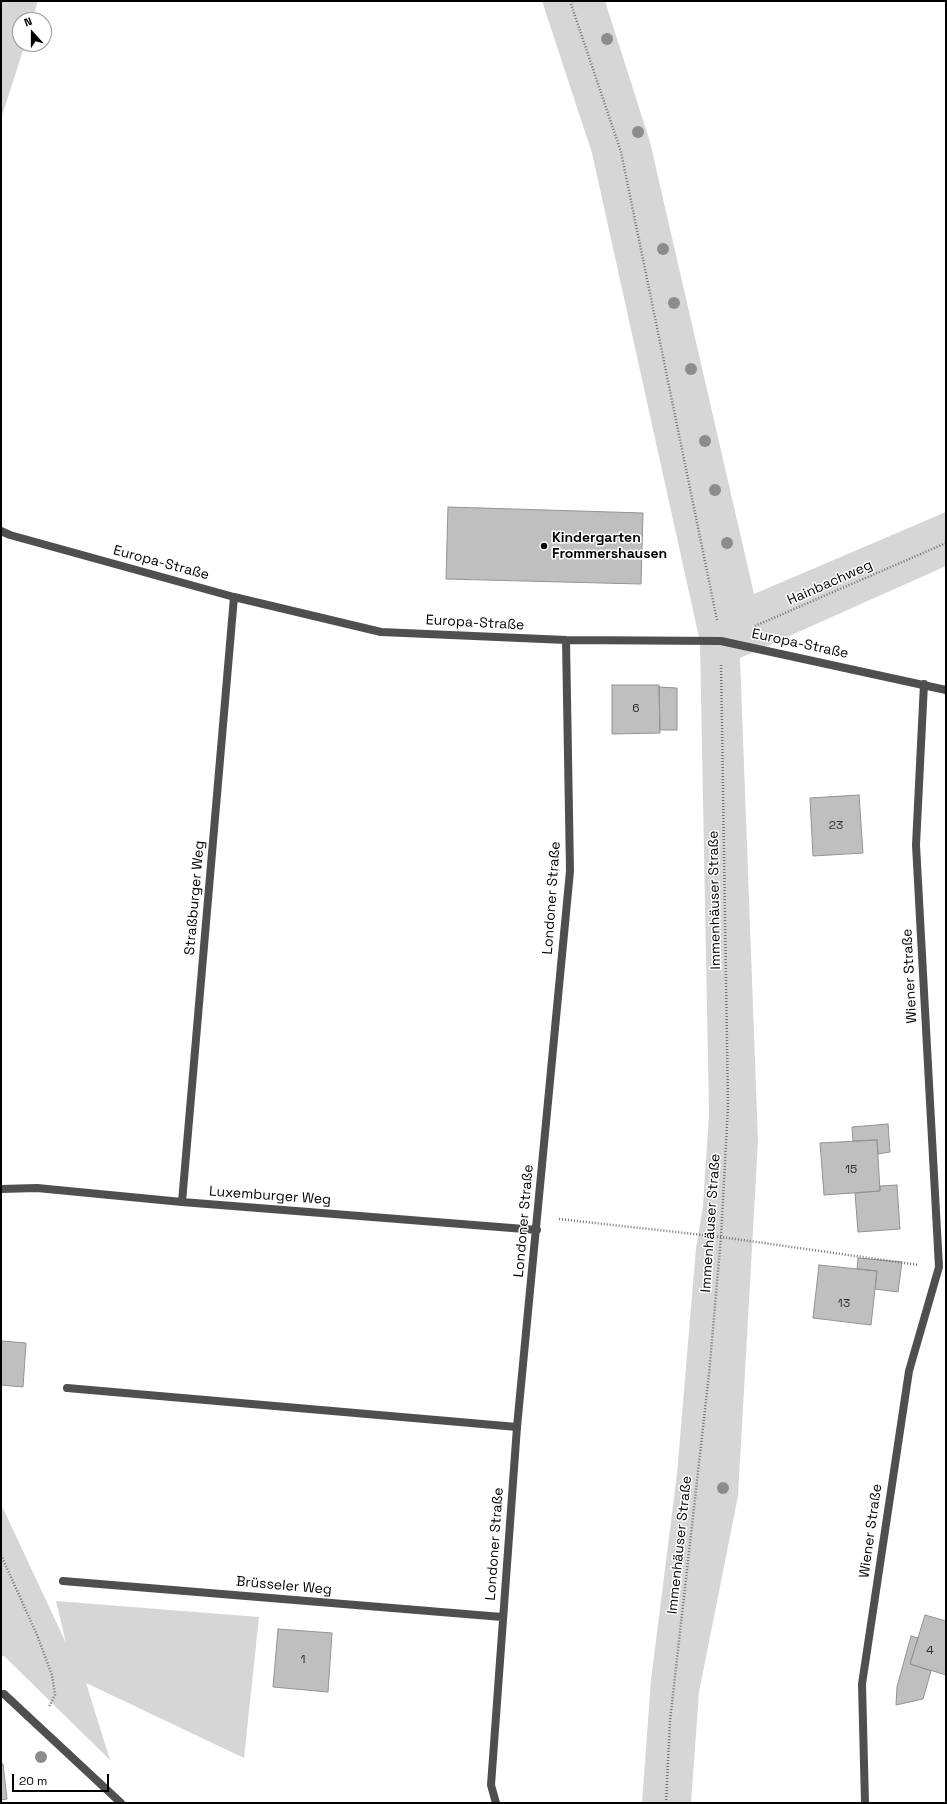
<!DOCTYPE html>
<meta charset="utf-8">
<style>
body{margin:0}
#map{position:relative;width:947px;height:1804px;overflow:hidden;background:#fff;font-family:"Space Grotesk",sans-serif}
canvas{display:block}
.frame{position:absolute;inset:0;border:2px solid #000;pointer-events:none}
.north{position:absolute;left:12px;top:12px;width:40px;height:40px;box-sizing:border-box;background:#fff;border:1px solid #999;border-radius:50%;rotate:339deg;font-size:11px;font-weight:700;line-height:16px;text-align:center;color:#000}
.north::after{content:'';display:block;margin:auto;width:14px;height:18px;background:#000;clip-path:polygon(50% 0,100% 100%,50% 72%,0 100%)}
.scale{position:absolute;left:12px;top:1774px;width:97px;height:18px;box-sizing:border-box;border:2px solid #000;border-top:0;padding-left:5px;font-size:12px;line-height:14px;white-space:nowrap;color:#000;-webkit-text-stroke:3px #fff;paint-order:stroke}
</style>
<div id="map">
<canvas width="947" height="1804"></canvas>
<div class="frame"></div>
<div class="north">N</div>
<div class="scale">20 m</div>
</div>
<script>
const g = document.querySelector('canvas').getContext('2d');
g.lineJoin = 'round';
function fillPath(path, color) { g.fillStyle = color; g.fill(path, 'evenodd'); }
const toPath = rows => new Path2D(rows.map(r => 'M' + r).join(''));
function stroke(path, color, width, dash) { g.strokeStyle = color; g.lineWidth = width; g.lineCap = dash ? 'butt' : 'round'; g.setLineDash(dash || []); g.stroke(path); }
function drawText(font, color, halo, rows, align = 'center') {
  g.font = font + ' "Space Grotesk",sans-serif'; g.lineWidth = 3; g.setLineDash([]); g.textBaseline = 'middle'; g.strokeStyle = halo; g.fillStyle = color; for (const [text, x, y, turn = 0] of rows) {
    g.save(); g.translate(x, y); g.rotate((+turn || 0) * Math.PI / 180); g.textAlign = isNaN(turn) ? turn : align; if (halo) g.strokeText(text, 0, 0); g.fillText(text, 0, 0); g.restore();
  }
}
const green = toPath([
 [1,1,38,1,32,20,20,20,20,44,25,44,1,119],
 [542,1,605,1,650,142,754,594,946,512,946,566,740,658,758,1141,738,1496,699,1692,691,1803,642,1803,651,1680,677,1474,696,1248,703,1206,709,1114,700,642,592,153],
 [1,1504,66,1643,56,1601,259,1617,244,1758,86,1683,110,1760,4,1656,1,1656]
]);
const building = toPath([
 [448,507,643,513,641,584,446,579,448,507],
 [612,685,659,685,660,733,612,734,612,685],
 [659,687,677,688,677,730,660,730,659,687],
 [859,795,863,853,813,856,810,798,859,795],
 [888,1124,890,1152,878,1154,877,1140,853,1141,852,1127,888,1124],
 [877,1140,880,1191,824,1195,820,1143,877,1140],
 [897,1185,900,1229,858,1232,855,1193,880,1191,880,1186,897,1185],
 [858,1258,902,1262,898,1292,875,1289,877,1271,857,1269,858,1258],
 [819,1265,877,1271,871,1325,813,1318,819,1265],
 [1,1341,26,1343,23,1387,1,1385,1,1341],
 [925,1615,946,1621,946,1675,910,1664,925,1615],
 [278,1629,332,1633,328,1692,273,1687,278,1629],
 [911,1636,918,1638,910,1664,931,1671,923,1699,896,1705,897,1687,911,1636],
 [1,1764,3,1764,7,1799,1,1800,1,1764]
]);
const path = toPath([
 [570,1,621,152,717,620],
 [755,626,946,543],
 [559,1219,721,1237,919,1265],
 [1,1555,37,1635,52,1675,55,1695,49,1707],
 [666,1803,670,1721,709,1374,721,1237,728,1106,721,663]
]);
const lane = toPath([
 [67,1388,517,1427]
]);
const street = toPath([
 [1,531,10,535,234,597,381,632,566,640,721,641,946,690],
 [1,1189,37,1188,182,1202,537,1230],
 [182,1202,234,597],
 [63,1581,502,1617],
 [1,1694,4,1694,121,1803],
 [496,1803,491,1785,517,1427,570,871,566,640],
 [865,1803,862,1684,909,1371,939,1267,916,845,924,684]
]);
const trees = [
 [607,39],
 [638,132],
 [663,249],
 [674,303],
 [691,369],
 [705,441],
 [715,490],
 [727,543],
 [723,1488],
 [41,1757]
];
const markers = [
 [544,546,4,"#000"]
];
const numberNames = [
 ["6",636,709],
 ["23",836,826],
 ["15",851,1170],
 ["13",844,1304],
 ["4",930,1651],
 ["1",303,1660]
];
const poiNames = [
 ["Kindergarten",552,538],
 ["Frommershausen",552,554]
];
const streetNames = [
 ["Europa-Straße",161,563,15],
 ["Hainbachweg",830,583,-24],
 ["Europa-Straße",475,623,3],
 ["Europa-Straße",800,644,12],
 ["Straßburger Weg",195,898,-85],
 ["Londoner Straße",552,898,-86],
 ["Immenhäuser Straße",715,900,-91],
 ["Wiener Straße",910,976,-93],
 ["Luxemburger Weg",270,1196,4],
 ["Londoner Straße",524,1221,-85],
 ["Immenhäuser Straße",711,1223,-86],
 ["Wiener Straße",871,1531,-82],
 ["Londoner Straße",495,1544,-86],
 ["Immenhäuser Straße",680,1545,-84],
 ["Brüsseler Weg",284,1586,5]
];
fillPath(green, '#d6d6d6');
fillPath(building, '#bfbfbf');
stroke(building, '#939393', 1);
stroke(path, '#717171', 2.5, [1, 2]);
stroke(lane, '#4f4f4f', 8);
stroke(street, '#4f4f4f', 8);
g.fillStyle = '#8c8c8c';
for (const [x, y] of trees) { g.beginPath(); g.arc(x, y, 6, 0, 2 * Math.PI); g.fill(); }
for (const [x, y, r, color] of markers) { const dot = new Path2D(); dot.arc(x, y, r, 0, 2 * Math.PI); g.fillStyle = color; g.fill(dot); stroke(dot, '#fff', 1.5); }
drawText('12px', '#303030', null, numberNames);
drawText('bold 14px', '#000', '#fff', poiNames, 'left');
drawText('14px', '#000', '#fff', streetNames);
</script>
